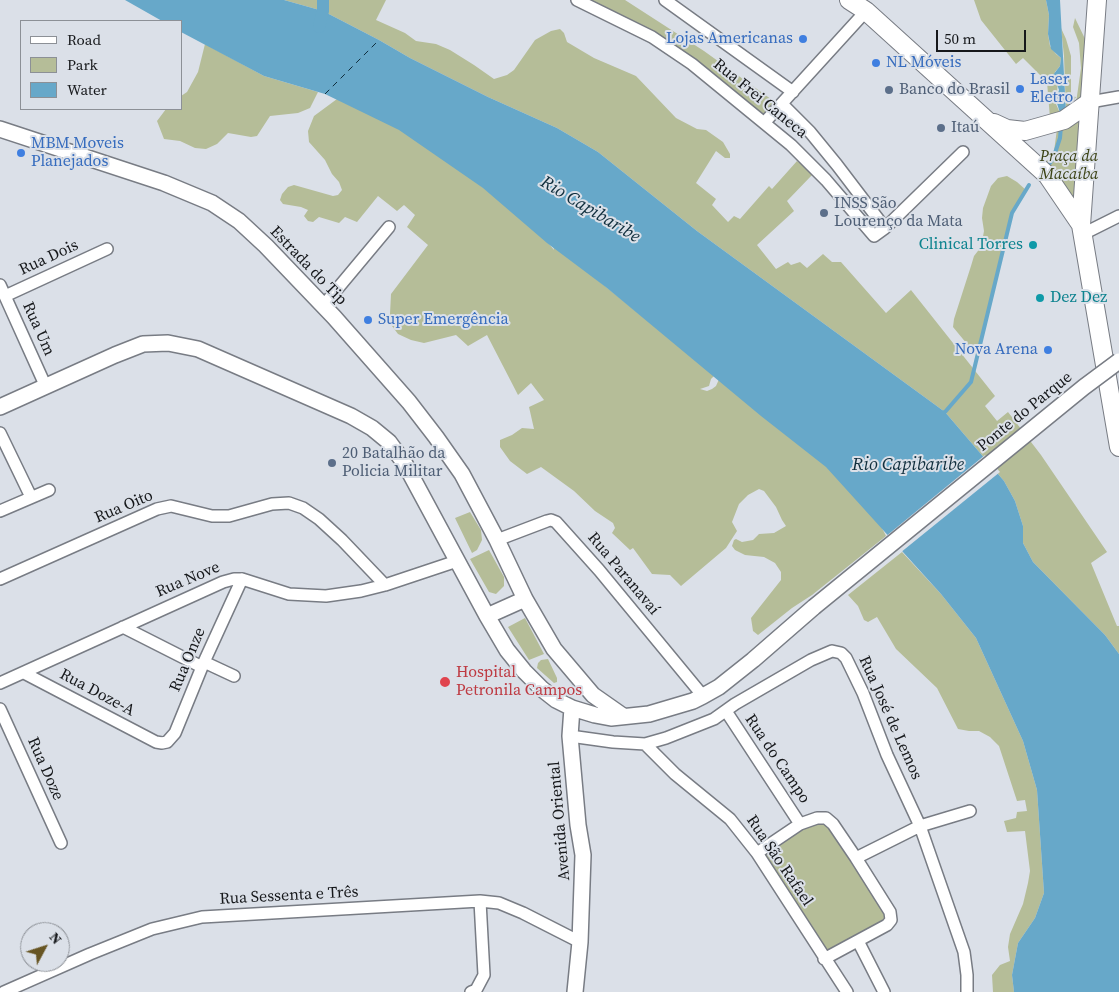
<!DOCTYPE html>
<meta charset="utf-8">
<style>
body{margin:0}
#map{position:relative;width:1119px;height:992px;overflow:hidden;background:#dbe0e8;font-family:"Source Serif 4",serif}
canvas{display:block}
.legend{position:absolute;left:20px;top:20px;width:162px;height:90px;box-sizing:border-box;background:#dbe0e8;border:1px solid #8c9096;margin:0;padding:6px 9px;list-style:none;font-size:15px;color:#16181b}
.legend li{display:flex;align-items:center;gap:10px;height:25px}
.legend b{width:25px;border:1px solid #8c9096}
.north{position:absolute;left:20px;top:922px;width:50px;height:50px;box-sizing:border-box;background:#dbe0e8;border:1px solid #8c9096;border-radius:50%;rotate:50deg;font-size:14px;font-weight:700;line-height:20px;text-align:center;color:#16181b}
.north::after{content:'';display:block;margin:auto;width:18px;height:22px;background:#675523;clip-path:polygon(50% 0,100% 100%,50% 72%,0 100%)}
.scale{position:absolute;left:936px;top:30px;width:90px;height:22px;box-sizing:border-box;border:2px solid #16181b;border-top:0;padding-left:6px;font-size:15px;line-height:18px;white-space:nowrap;color:#16181b;-webkit-text-stroke:4px #dbe0e8;paint-order:stroke}
</style>
<div id="map">
<canvas width="1119" height="992"></canvas>
<ul class="legend">
<li><b style="height:6px;background:#fff"></b>Road</li>
<li><b style="height:14px;background:#b5bd98"></b>Park</li>
<li><b style="height:14px;background:#67a8c9"></b>Water</li>
</ul>
<div class="north">N</div>
<div class="scale">50 m</div>
</div>
<script>
const g = document.querySelector('canvas').getContext('2d');
g.lineJoin = 'round';
function fillPath(path, color) { g.fillStyle = color; g.fill(path, 'evenodd'); }
const toPath = rows => new Path2D(rows.map(r => 'M' + r).join(''));
function stroke(path, color, width, dash) { g.strokeStyle = color; g.lineWidth = width; g.lineCap = dash ? 'butt' : 'round'; g.setLineDash(dash || []); g.stroke(path); }
function drawText(font, color, halo, rows, align = 'center') {
  g.font = font + ' "Source Serif 4",serif'; g.lineWidth = 4; g.setLineDash([]); g.textBaseline = 'middle'; g.strokeStyle = halo; g.fillStyle = color; for (const [text, x, y, turn = 0] of rows) {
    g.save(); g.translate(x, y); g.rotate((+turn || 0) * Math.PI / 180); g.textAlign = isNaN(turn) ? turn : align; if (halo) g.strokeText(text, 0, 0); g.fillText(text, 0, 0); g.restore();
  }
}
const green = toPath([
 [284,0,386,0,376,20,405,33,416,41,436,44,450,50,474,65,494,79,507,75,514,70,535,40,551,31,560,29,564,33,567,42,594,58,636,76,676,118,697,129,706,130,723,142,730,154,730,158,725,158,716,151,696,183,716,199,712,205,728,222,734,216,740,219,769,186,772,189,797,161,813,174,787,201,794,211,757,245,776,269,788,262,791,265,800,262,807,268,823,254,832,262,841,262,886,313,911,290,995,396,985,406,997,421,1008,412,1041,455,1107,552,1091,563,1117,626,1119,626,1119,654,1105,635,1033,562,1023,543,1023,526,1015,501,1004,481,945,412,697,231,598,152,557,128,488,97,410,58,379,40,323,11],
 [581,0,625,0,704,51,775,102,761,119,705,74],
 [974,0,1046,0,1049,15,1048,34,1050,46,1056,54,1061,58,1060,66,1055,72,1054,77,1058,81,1056,104,1060,113,1050,118,1047,82,1023,58,1016,64,981,20],
 [1075,18,1087,43,1087,82,1081,96,1076,103,1081,68,1079,43,1073,27],
 [1061,28,1066,39,1071,56,1071,96,1076,97,1073,102,1068,106,1066,112,1064,56],
 [205,44,264,76,318,92,310,108,298,113,270,116,257,136,251,137,228,133,217,144,206,149,195,148,180,141,164,139,157,121,166,109,181,109,181,96,187,92,198,72],
 [337,99,422,140,538,230,554,250,553,244,715,375,711,379,709,386,700,389,707,391,712,389,716,386,720,377,801,431,878,520,886,536,812,595,792,608,758,635,753,631,751,618,781,580,781,572,775,563,764,557,745,555,735,550,732,546,734,540,736,539,742,542,753,540,759,534,774,533,786,526,782,520,776,507,764,491,759,489,748,495,739,504,732,522,737,531,726,548,681,586,670,575,652,574,633,548,630,550,612,533,615,528,613,523,595,511,574,491,541,467,527,474,510,461,500,447,500,440,512,435,522,428,534,429,529,407,544,400,531,383,518,395,487,335,468,346,456,335,424,343,411,340,398,334,392,326,390,314,391,294,428,245,407,227,415,215,404,205,397,211,378,196,357,222,345,217,339,223,319,217,313,222,308,221,304,216,308,210,301,207,283,204,280,200,282,194,288,187,294,185,333,196,338,195,342,190,339,182,332,174,325,160,309,142,308,131,314,116],
 [1089,114,1082,216,1045,161,1053,159,1057,129],
 [1007,176,1017,182,1026,190,1012,213,980,350,972,350,953,327,954,319,971,266,974,256,981,247,984,231,982,218,983,208,991,186,998,178],
 [470,512,481,530,482,540,477,550,472,553,455,518],
 [489,550,504,577,504,586,496,594,489,592,470,559],
 [902,552,941,594,976,638,1023,741,1037,790,1044,893,1035,918,1018,943,1012,975,1014,992,993,992,992,975,1000,965,1010,961,1008,947,1010,934,1023,904,1028,883,1030,871,1025,831,1007,832,1004,821,1016,818,1017,812,1027,811,1025,800,1017,801,999,746,990,737,979,731,969,731,958,729,937,688,896,649,877,617,868,622,864,620,858,606,848,595],
 [525,618,544,654,529,660,508,627],
 [548,659,557,678,557,682,554,683,537,668,538,663,541,660],
 [826,818,891,920,824,959,757,853,800,824]
]);
const water = toPath([
 [125,0,284,0,323,11,379,40,410,58,488,97,557,128,598,152,697,231,945,412,1004,481,1015,501,1023,526,1023,543,1033,562,1105,635,1119,654,1119,992,1014,992,1012,975,1018,943,1035,918,1044,893,1037,790,1023,741,976,638,941,594,826,467,761,416,607,288,547,243,483,188,399,130,325,94,264,76,181,32,181,21,162,21],
 [1046,0,1060,0,1066,112,1060,113,1056,100,1059,90,1057,84,1058,81,1053,75,1060,66,1061,58,1051,49,1048,34,1049,15]
]);
const pier = toPath([
 [985,455,1000,472,900,553,885,537]
]);
const stream = toPath([
 [1049,164,1053,159,1060,138,1061,126],
 [942,413,945,412,971,382,1012,213,1029,185]
]);
const canal = toPath([
 [319,27,323,11,323,0]
]);
const ferry = toPath([
 [325,94,379,40]
]);
const street = toPath([
 [577,0,652,37,692,64,791,145,826,180,874,236,885,228,963,152],
 [665,0,793,92],
 [1090,102,1119,97],
 [782,104,810,132,837,165,885,228],
 [764,123,866,11,865,7],
 [1083,234,1119,216],
 [0,285,46,387],
 [5,296,107,249],
 [323,306,389,227],
 [0,433,31,497],
 [0,511,49,490],
 [497,540,547,521,551,520,556,522,599,570,703,696],
 [0,579,157,509,171,506,212,516,229,516,272,504,289,503,303,508,319,519,342,540,385,585],
 [123,627,202,667],
 [204,662,234,676],
 [24,673,156,742,162,743,167,742,175,733,204,662,242,579],
 [0,683,223,582,234,579,242,579,289,594,326,596,361,591,385,585,457,561],
 [0,709,61,843],
 [726,711,800,824],
 [570,736,613,742,645,744,666,738,714,719,735,704,811,660,832,651,841,653,846,658,863,693,887,755,920,826,964,952,967,975,967,992],
 [645,744,675,774,730,819,757,853,847,992],
 [757,853,800,824,817,818,826,818,833,824,856,858,890,912,891,920,887,925,824,959],
 [856,858,920,826,970,811],
 [858,941,884,992],
 [4,992,90,954,152,929,202,917,480,901,499,903,523,913,580,942],
 [471,992,476,990,484,975,480,901]
]);
const secondary = toPath([
 [0,129,164,183,212,203,239,221,266,246,334,317,409,402,436,437,462,474,497,540,525,599,554,649,593,695,623,716],
 [0,407,115,355,143,344,168,343,198,349,351,416,372,428,389,442,405,464,487,616,507,650,524,671,542,689,556,700,572,708,595,715,611,718,649,714,693,701,703,696,719,687,753,660,814,607],
 [487,616,525,599],
 [572,708,570,736,578,825,583,855,580,942,575,992]
]);
const primary = toPath([
 [849,0,866,11,1047,175,1081,225],
 [1097,0,1081,225,1119,447],
 [994,123,1007,129,1025,131,1064,120,1090,102]
]);
const secondaryBridge = toPath([
 [814,607,1084,387,1119,361]
]);
const markers = [
 [803,39,5,"#3f7fe0"],
 [876,63,5,"#3f7fe0"],
 [1020,89,5,"#3f7fe0"],
 [889,90,5,"#5c6f8a"],
 [941,128,5,"#5c6f8a"],
 [21,153,5,"#3f7fe0"],
 [824,213,5,"#5c6f8a"],
 [1033,245,5,"#0f9aa8"],
 [1040,298,5,"#0f9aa8"],
 [368,320,5,"#3f7fe0"],
 [1048,350,5,"#3f7fe0"],
 [332,463,5,"#5c6f8a"],
 [445,682,6,"#e0444e"]
];
const shopNames = [
 ["Lojas Americanas",793,39,"right"],
 ["NL Móveis",886,63],
 ["Laser",1030,80],
 ["Eletro",1030,98],
 ["MBM Moveis",31,144],
 ["Planejados",31,162],
 ["Super Emergência",378,320],
 ["Nova Arena",1038,350,"right"]
];
const serviceNames = [
 ["Banco do Brasil",899,90],
 ["Itaú",951,128],
 ["INSS São",834,204],
 ["Lourenço da Mata",834,222],
 ["20 Batalhão da",342,454],
 ["Policia Militar",342,472]
];
const streetNames = [
 ["Rua Frei Caneca",760,99,39],
 ["Rua Dois",49,258,-25],
 ["Estrada do Tip",308,266,46],
 ["Rua Um",38,329,66],
 ["Ponte do Parque",1025,412,-39],
 ["Rua Oito",124,507,-23],
 ["Rua Paranavaí",623,574,50],
 ["Rua Nove",188,580,-23],
 ["Rua Onze",188,660,-67],
 ["Rua Doze-A",97,693,28],
 ["Rua José de Lemos",890,718,66],
 ["Rua do Campo",777,759,56],
 ["Rua Doze",45,769,66],
 ["Avenida Oriental",560,821,-95],
 ["Rua São Rafael",779,861,56],
 ["Rua Sessenta e Três",289,896,-3]
];
const parkNames = [
 ["Praça da",1069,157],
 ["Macaíba",1069,175]
];
const cultureNames = [
 ["Clinical Torres",1023,245],
 ["Dez Dez",1050,298,"left"]
];
const healthNames = [
 ["Hospital",456,673],
 ["Petronila Campos",456,691]
];
const waterNames = [
 ["Rio Capibaribe",590,210,31],
 ["Rio Capibaribe",908,465]
];
fillPath(green, '#b5bd98');
fillPath(water, '#67a8c9');
fillPath(pier, '#dbe0e8');
stroke(stream, '#67a8c9', 4);
stroke(canal, '#67a8c9', 12);
stroke(ferry, '#102e3d', 1, [6, 5]);
stroke(street, '#787c84', 14);
stroke(secondary, '#787c84', 18);
stroke(primary, '#787c84', 20);
stroke(street, '#fff', 11);
stroke(secondary, '#fff', 15);
stroke(primary, '#fff', 18);
stroke(secondaryBridge, '#787c84', 18, []);
stroke(secondaryBridge, '#fff', 15);
for (const [x, y, r, color] of markers) { const dot = new Path2D(); dot.arc(x, y, r, 0, 2 * Math.PI); g.fillStyle = color; g.fill(dot); stroke(dot, '#dbe0e8', 2); }
drawText('16px', '#366cbe', '#dbe0e8', shopNames, 'left');
drawText('16px', '#4e5e75', '#dbe0e8', serviceNames, 'left');
drawText('16px', '#16181b', '#dbe0e8', streetNames);
drawText('italic 16px', '#3a4113', '#dbe0e8', parkNames);
drawText('16px', '#0d838f', '#dbe0e8', cultureNames, 'right');
drawText('16px', '#be3a42', '#dbe0e8', healthNames, 'left');
drawText('italic 18px', '#102e3d', '#dbe0e8', waterNames);
</script>
